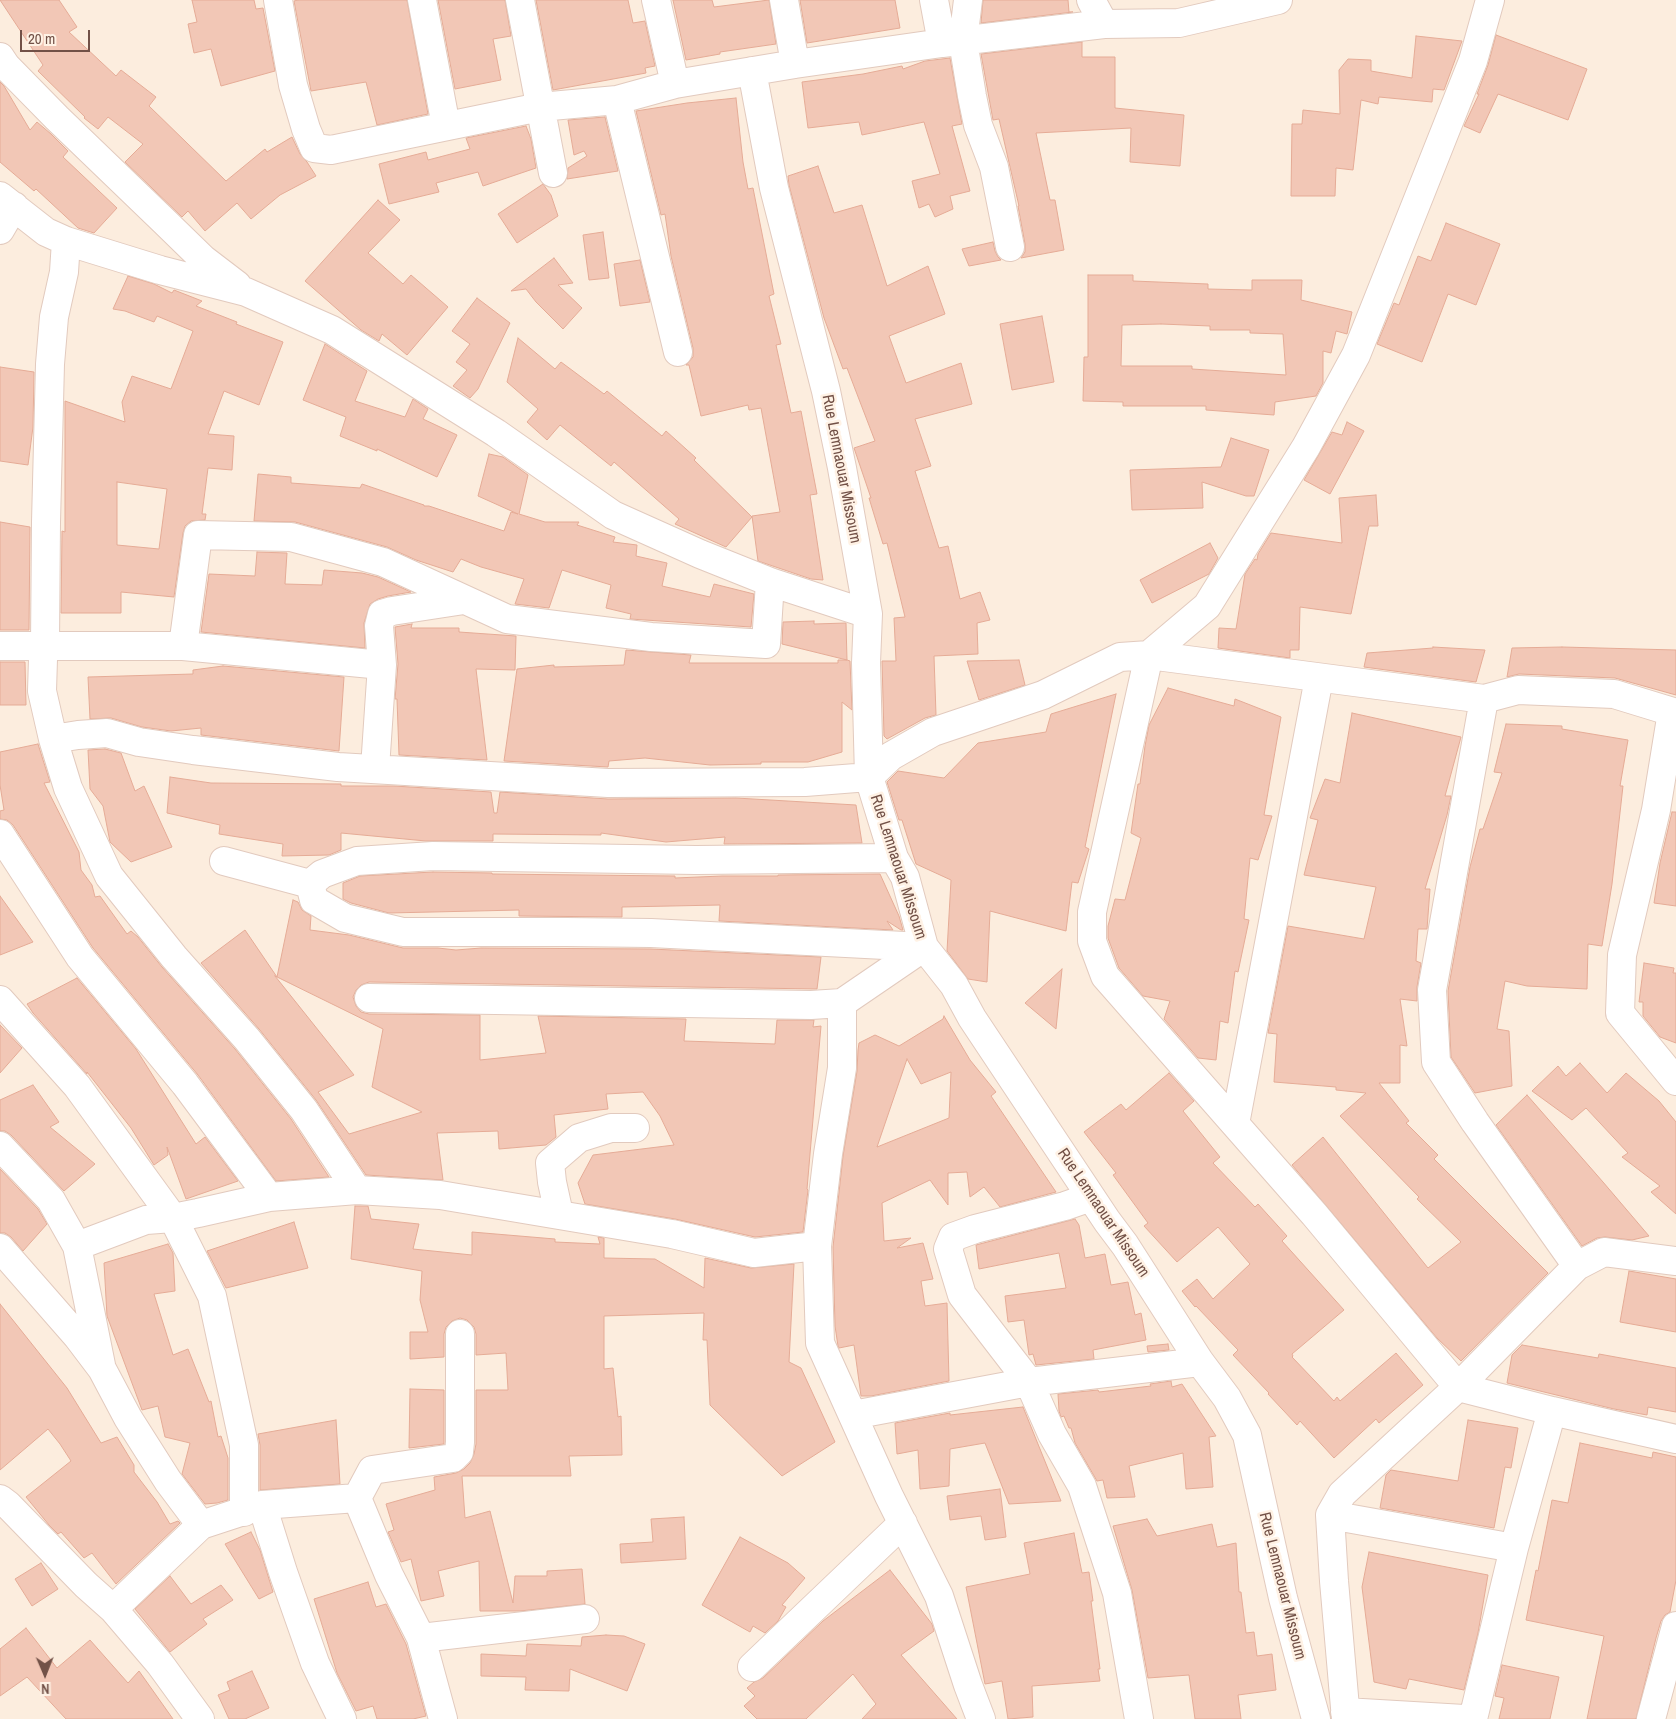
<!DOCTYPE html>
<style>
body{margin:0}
#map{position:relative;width:1676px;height:1719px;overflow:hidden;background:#fcedde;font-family:"Archivo Narrow",sans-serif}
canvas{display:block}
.north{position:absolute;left:20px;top:1649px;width:50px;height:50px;-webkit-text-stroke:4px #fff2e5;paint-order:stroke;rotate:179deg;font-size:14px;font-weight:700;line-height:20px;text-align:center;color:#725147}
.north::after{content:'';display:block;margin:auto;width:18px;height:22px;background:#725147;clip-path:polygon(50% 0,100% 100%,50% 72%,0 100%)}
.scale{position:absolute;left:20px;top:30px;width:70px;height:22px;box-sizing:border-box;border:2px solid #725147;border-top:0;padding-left:6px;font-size:15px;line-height:18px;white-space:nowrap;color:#725147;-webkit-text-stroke:4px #fff2e5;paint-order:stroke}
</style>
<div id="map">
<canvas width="1676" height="1719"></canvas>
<div class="north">N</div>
<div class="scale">20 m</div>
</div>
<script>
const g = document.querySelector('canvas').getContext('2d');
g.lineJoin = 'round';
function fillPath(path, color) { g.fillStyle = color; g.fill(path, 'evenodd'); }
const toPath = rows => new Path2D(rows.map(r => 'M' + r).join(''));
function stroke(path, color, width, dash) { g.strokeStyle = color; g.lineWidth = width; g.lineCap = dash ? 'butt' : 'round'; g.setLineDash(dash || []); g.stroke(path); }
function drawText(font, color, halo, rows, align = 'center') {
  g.font = font + ' "Archivo Narrow",sans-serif'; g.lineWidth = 5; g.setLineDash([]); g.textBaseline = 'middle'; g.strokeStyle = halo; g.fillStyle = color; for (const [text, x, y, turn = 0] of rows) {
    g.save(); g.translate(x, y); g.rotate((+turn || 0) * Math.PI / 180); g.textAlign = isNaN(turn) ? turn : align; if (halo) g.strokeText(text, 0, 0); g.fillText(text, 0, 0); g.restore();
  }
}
const building = toPath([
 [0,0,59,0,77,27,69,32,116,76,121,70,156,97,149,106,226,181,265,149,267,152,292,137,300,154,307,162,316,176,280,195,251,219,237,203,205,231,188,211,182,217,125,162,143,144,108,117,98,129,84,118,85,117,38,71,43,65,0,0],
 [192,0,254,0,256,9,263,8,275,71,221,86,211,49,194,53,188,24,197,22,192,0],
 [298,0,407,0,428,114,377,125,366,82,311,91,294,1,298,0],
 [438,0,505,0,511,36,493,39,501,80,455,89,438,0],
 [536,0,628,0,633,23,645,21,655,66,645,68,646,73,553,90,536,0],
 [673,0,712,0,714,7,769,0,776,44,720,52,720,54,686,60,673,0],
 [800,0,895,0,900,28,807,43,800,0],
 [983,0,1068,0,1069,12,1073,12,981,23,983,0],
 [1496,35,1587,69,1568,120,1498,94,1480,133,1464,126,1479,94,1477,94,1488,65,1496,35],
 [1416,36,1462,41,1444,90,1433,89,1432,102,1379,97,1378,104,1361,100,1353,170,1336,168,1335,196,1291,196,1292,124,1302,124,1303,110,1340,114,1339,70,1348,59,1371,60,1371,71,1412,78,1416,36],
 [1082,42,1082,57,1115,57,1115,108,1184,115,1180,166,1130,162,1131,128,1036,133,1050,200,1055,200,1064,250,1021,258,1025,252,1025,244,1018,206,1019,206,999,119,993,120,981,54,1082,42],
 [950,58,962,124,952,126,970,191,950,196,953,209,935,217,929,204,919,208,912,181,940,174,924,122,862,135,859,122,808,128,802,82,863,74,902,66,903,69,925,61,950,58],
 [0,82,4,86,30,130,37,122,51,134,68,151,63,157,117,208,94,233,78,228,36,189,34,191,0,162,0,82],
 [736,98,743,162,748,189,753,188,774,294,769,296,781,344,776,345,791,413,801,411,817,494,810,495,823,580,811,579,758,561,752,516,780,512,761,408,749,410,748,405,701,416,689,365,686,365,693,357,693,348,671,256,665,214,661,215,636,111,687,103,736,98],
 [605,117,618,171,567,179,568,168,587,156,584,151,574,155,568,120,605,117],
 [526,126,531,139,536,168,483,186,478,172,436,183,439,192,389,204,379,164,426,152,428,160,470,149,466,138,526,126],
 [818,166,834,213,862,205,887,286,928,266,945,314,889,336,906,383,961,363,972,404,915,419,931,466,915,471,939,548,948,546,960,599,980,592,990,620,977,623,978,654,934,656,936,715,925,718,887,739,884,736,882,661,896,661,894,618,905,617,887,543,883,544,869,498,871,498,854,448,875,441,847,368,843,369,824,318,789,185,788,176,818,166],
 [543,184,551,195,558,216,517,243,498,214,543,184],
 [378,200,400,220,368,253,403,284,411,275,448,307,407,355,382,334,379,341,361,330,305,281,378,200],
 [1446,223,1500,244,1476,305,1448,294,1422,362,1377,344,1394,303,1399,305,1418,256,1431,261,1446,223],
 [603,232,609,278,589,280,583,235,603,232],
 [993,242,995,251,998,257,1001,260,969,266,962,249,993,242],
 [554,258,573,283,558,285,582,308,563,329,536,302,526,289,511,291,554,258],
 [640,260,650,302,620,306,614,264,640,260],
 [1088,275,1133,275,1133,281,1208,284,1208,289,1252,290,1252,280,1302,280,1301,300,1352,312,1347,334,1336,331,1331,353,1323,351,1323,383,1316,396,1275,402,1274,415,1206,410,1206,406,1123,406,1123,402,1083,401,1084,357,1088,357,1088,275],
 [1161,324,1210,326,1210,330,1250,330,1250,333,1283,334,1286,375,1192,369,1192,366,1121,366,1122,325,1161,324],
 [128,276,154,284,172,293,174,290,202,301,196,306,237,322,236,324,283,342,259,405,224,391,208,434,234,436,232,470,208,468,202,514,206,514,205,520,191,521,185,526,183,533,174,597,121,592,121,613,61,613,62,531,65,532,65,401,125,422,122,402,132,376,171,389,193,331,157,316,154,322,125,311,113,309,128,276],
 [117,482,167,489,159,549,117,545,117,482],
 [477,298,510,323,478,389,470,398,453,386,467,370,456,362,470,344,452,331,477,298],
 [1042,316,1054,382,1012,390,1000,324,1042,316],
 [518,338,555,369,561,362,604,394,607,391,662,436,666,431,696,458,694,460,752,517,726,547,675,524,679,519,614,462,611,466,560,425,547,440,527,422,538,409,507,382,518,338],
 [325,344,367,371,355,401,405,417,413,399,428,409,423,419,457,435,437,477,377,449,377,451,340,436,346,417,303,400,325,344],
 [0,367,34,372,33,427,28,465,0,461,0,367],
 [1347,422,1364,431,1330,494,1304,480,1332,432,1342,435,1347,422],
 [1231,438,1269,450,1254,496,1246,496,1202,482,1203,508,1132,510,1130,470,1221,467,1231,438],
 [489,454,503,457,528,475,519,514,545,522,579,522,577,525,615,537,613,542,637,545,636,556,667,563,662,586,710,597,714,584,754,594,751,627,630,619,631,614,606,608,611,585,562,570,549,608,515,604,524,579,481,567,461,559,453,572,416,560,387,547,295,522,254,521,258,474,291,477,291,483,360,488,362,484,424,505,424,506,429,506,504,531,511,512,518,514,478,496,489,454],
 [1376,495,1378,526,1369,526,1351,614,1300,607,1299,650,1290,650,1290,658,1218,648,1219,628,1236,629,1245,574,1255,559,1257,560,1258,554,1271,533,1342,543,1339,498,1376,495],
 [0,522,30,527,29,630,0,630,0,522],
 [1210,543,1218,558,1209,574,1152,603,1140,580,1210,543],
 [257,552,287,553,285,584,322,585,324,570,362,573,378,577,411,592,388,596,378,599,370,604,364,623,365,648,201,632,209,574,255,576,257,552],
 [814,621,814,624,846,623,847,660,850,661,852,710,842,702,842,752,808,762,761,762,761,764,710,765,645,758,609,761,608,767,504,761,517,669,554,665,554,667,624,665,626,650,691,655,689,663,838,663,838,660,847,660,782,644,783,622,814,621],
 [412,624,411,628,459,628,459,632,516,636,515,670,476,669,487,760,399,755,397,699,395,699,398,664,395,627,412,624],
 [1433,647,1485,650,1476,682,1364,667,1367,653,1433,648,1433,647],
 [1562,647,1676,650,1676,695,1615,678,1519,674,1507,677,1512,648,1562,647],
 [1019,660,1025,685,979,700,967,661,1019,660],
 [0,662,25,662,26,705,0,705,0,662],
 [223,666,344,677,339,751,201,735,201,728,171,731,142,727,111,718,90,719,88,677,193,674,193,670,223,666],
 [1168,688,1234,706,1235,699,1281,717,1264,815,1272,816,1258,860,1250,858,1244,919,1249,920,1238,972,1235,971,1228,1023,1220,1021,1216,1060,1198,1058,1164,1019,1170,1001,1143,996,1119,968,1108,938,1108,926,1115,899,1125,900,1141,838,1131,833,1138,784,1140,784,1145,746,1149,725,1168,688],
 [1116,694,1085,847,1089,849,1078,883,1072,882,1066,931,990,911,987,982,968,979,947,951,951,880,916,864,902,820,899,820,887,782,898,771,944,778,978,743,1046,732,1051,714,1116,694],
 [1352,713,1461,737,1445,796,1451,796,1447,815,1425,889,1430,889,1427,929,1418,929,1416,961,1421,963,1417,987,1417,1001,1400,999,1407,1046,1400,1045,1400,1083,1379,1083,1409,1121,1406,1123,1438,1155,1434,1159,1548,1273,1461,1361,1437,1338,1292,1165,1323,1137,1428,1268,1461,1242,1417,1199,1419,1197,1340,1116,1366,1093,1336,1090,1336,1087,1274,1082,1277,1034,1268,1033,1288,926,1364,939,1376,887,1304,875,1318,820,1310,818,1325,779,1340,783,1352,713],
 [1506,724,1562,726,1562,729,1628,740,1620,786,1623,786,1612,884,1602,946,1588,944,1587,989,1527,986,1505,981,1497,1029,1509,1031,1512,1086,1475,1093,1451,1057,1448,991,1470,867,1480,829,1483,829,1502,773,1494,772,1506,724],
 [38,744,50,782,44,783,79,852,81,870,92,885,95,897,100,896,127,934,131,931,138,937,162,967,235,1049,291,1119,329,1177,276,1181,198,1075,93,948,13,825,7,820,0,819,0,811,4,810,0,785,0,752,38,744],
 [105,749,121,753,135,791,144,786,172,847,131,862,110,842,103,806,90,789,88,750,105,749],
 [170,777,211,783,341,784,341,786,394,786,491,792,494,813,497,813,500,792,608,799,736,798,856,805,862,843,724,844,725,837,666,842,601,833,601,835,493,834,493,841,426,841,341,833,341,850,329,855,282,856,283,844,219,834,220,825,167,813,170,777],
 [1672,812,1676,812,1676,906,1654,903,1660,863,1672,812],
 [433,872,492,873,492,874,675,876,675,878,722,876,778,876,778,875,880,874,899,916,903,930,901,930,887,921,893,930,719,921,720,905,622,907,622,917,519,916,519,910,389,913,351,903,343,899,343,883,360,876,433,872],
 [0,896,33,942,0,955,0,896],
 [293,900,298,902,302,910,311,916,310,930,349,935,403,948,438,948,456,950,481,948,651,949,821,957,817,989,369,982,361,985,356,990,353,997,356,1006,361,1012,369,1014,480,1015,480,1060,546,1053,538,1016,686,1019,684,1041,775,1044,777,1020,814,1020,813,1027,821,1026,807,1189,808,1190,803,1232,755,1237,675,1219,585,1204,578,1183,593,1155,674,1145,660,1116,643,1092,606,1094,608,1109,554,1115,556,1137,546,1145,499,1149,498,1131,437,1133,443,1180,366,1175,316,1100,259,1029,201,963,245,930,277,977,293,900],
 [275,976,383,1029,372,1087,422,1112,349,1134,318,1092,354,1075,275,976],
 [1644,963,1674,968,1673,973,1676,973,1676,1043,1660,1037,1643,1016,1643,1002,1639,1002,1644,963],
 [1062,969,1056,1029,1025,1003,1062,969],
 [77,978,136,1049,196,1144,205,1137,238,1181,186,1199,167,1147,168,1155,154,1165,131,1128,87,1072,87,1074,33,1013,27,1004,77,978],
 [944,1016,970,1060,996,1092,991,1096,1056,1192,1000,1207,984,1187,970,1197,967,1172,948,1173,948,1205,930,1180,882,1203,884,1241,911,1238,897,1248,923,1243,933,1279,921,1281,925,1306,947,1303,949,1381,871,1396,861,1396,854,1345,839,1348,838,1346,835,1326,833,1247,843,1156,857,1071,858,1050,859,1043,875,1035,899,1046,943,1019,944,1016],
 [907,1059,921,1084,951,1072,949,1118,877,1147,907,1059],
 [0,1025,22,1048,0,1073,0,1025],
 [1580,1063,1607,1093,1626,1073,1659,1101,1676,1122,1676,1214,1651,1192,1660,1186,1622,1157,1628,1153,1586,1108,1572,1120,1532,1091,1558,1066,1566,1076,1580,1063],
 [1169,1073,1194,1101,1183,1111,1220,1157,1213,1163,1255,1207,1258,1204,1287,1236,1282,1241,1344,1310,1292,1354,1293,1356,1292,1357,1334,1401,1337,1397,1340,1401,1396,1353,1423,1385,1379,1423,1376,1419,1334,1458,1300,1421,1297,1425,1268,1394,1269,1393,1233,1355,1238,1350,1196,1306,1195,1307,1182,1291,1197,1279,1213,1299,1250,1264,1218,1227,1177,1262,1144,1226,1148,1223,1113,1175,1116,1173,1084,1132,1121,1104,1126,1110,1169,1073],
 [33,1085,59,1122,50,1127,95,1164,64,1191,11,1135,5,1131,0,1131,0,1100,33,1085],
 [1527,1095,1603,1182,1649,1236,1632,1240,1605,1237,1597,1238,1582,1246,1496,1125,1527,1095],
 [0,1169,38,1209,47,1224,23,1251,11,1237,5,1233,0,1233,0,1169],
 [355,1206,368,1206,371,1219,419,1224,413,1249,472,1255,472,1232,555,1239,555,1242,600,1244,598,1237,604,1238,604,1258,655,1259,704,1288,705,1258,751,1268,794,1264,789,1362,801,1368,835,1442,782,1476,710,1405,707,1340,703,1340,704,1313,604,1316,604,1369,613,1368,618,1417,621,1416,622,1455,569,1456,571,1476,462,1476,465,1518,490,1511,513,1603,515,1576,547,1576,547,1571,582,1569,585,1604,520,1611,480,1611,479,1561,438,1571,444,1596,421,1601,411,1559,401,1562,388,1532,394,1530,386,1504,435,1490,434,1477,456,1473,464,1469,470,1463,474,1454,476,1444,476,1390,508,1390,506,1353,476,1355,476,1334,474,1327,467,1320,460,1318,452,1321,446,1327,444,1334,444,1357,410,1359,410,1332,428,1332,420,1300,422,1271,351,1259,355,1206],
 [1075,1219,1079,1225,1085,1258,1105,1254,1111,1285,1128,1282,1135,1315,1141,1313,1146,1340,1093,1350,1094,1359,1036,1365,1033,1354,1029,1355,1024,1320,1008,1322,1005,1296,1066,1288,1059,1253,979,1269,976,1245,1075,1219],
 [294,1222,308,1268,226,1288,207,1251,294,1222],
 [168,1244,173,1253,175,1291,154,1294,173,1355,188,1349,209,1402,211,1401,218,1437,221,1436,228,1458,228,1500,217,1503,205,1504,182,1474,190,1443,165,1437,158,1406,142,1410,107,1316,104,1263,168,1244],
 [1629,1271,1676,1279,1676,1332,1620,1322,1629,1271],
 [0,1304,67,1388,101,1443,117,1437,134,1465,134,1472,157,1502,170,1524,178,1521,180,1523,116,1584,92,1553,84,1558,61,1532,58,1534,49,1525,26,1497,71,1461,60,1444,48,1429,0,1470,0,1304],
 [1168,1344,1169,1350,1148,1352,1147,1346,1168,1344],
 [1522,1345,1598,1358,1599,1354,1676,1368,1676,1412,1648,1407,1647,1415,1614,1409,1507,1383,1512,1355,1522,1345],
 [1171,1381,1172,1387,1182,1384,1216,1436,1209,1437,1213,1487,1186,1489,1183,1453,1129,1466,1135,1497,1107,1498,1103,1480,1097,1481,1075,1443,1071,1428,1069,1428,1064,1416,1061,1417,1059,1411,1058,1394,1098,1390,1099,1392,1151,1386,1150,1384,1171,1381],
 [410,1389,444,1390,444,1444,409,1448,410,1389],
 [1023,1407,1061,1501,1009,1504,985,1443,950,1449,949,1486,920,1489,918,1450,897,1454,895,1423,950,1413,950,1415,1023,1407],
 [336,1420,340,1484,260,1490,260,1445,258,1434,336,1420],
 [1468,1420,1518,1428,1511,1468,1505,1467,1494,1528,1380,1508,1386,1475,1391,1470,1458,1481,1468,1420],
 [1580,1443,1652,1458,1653,1452,1676,1457,1676,1580,1670,1612,1665,1615,1661,1621,1656,1638,1636,1719,1587,1719,1604,1636,1526,1620,1536,1570,1538,1571,1552,1500,1568,1503,1580,1443],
 [1000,1489,1006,1537,985,1540,981,1516,950,1520,947,1496,1000,1489],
 [684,1517,686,1559,621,1563,620,1544,653,1542,651,1519,684,1517],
 [1147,1519,1157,1536,1212,1524,1217,1547,1236,1543,1239,1592,1241,1592,1246,1633,1254,1632,1257,1656,1272,1654,1276,1690,1238,1695,1241,1719,1195,1719,1189,1675,1148,1678,1132,1590,1113,1526,1147,1519],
 [251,1532,260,1550,273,1592,259,1599,225,1544,251,1532],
 [1074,1533,1082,1573,1089,1572,1093,1601,1091,1601,1100,1669,1098,1669,1100,1681,1032,1686,1033,1717,1008,1719,1002,1681,985,1684,966,1587,1030,1574,1024,1543,1074,1533],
 [740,1537,788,1563,805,1578,782,1605,786,1607,778,1621,765,1633,753,1626,750,1632,702,1605,740,1537],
 [1369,1552,1488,1575,1478,1633,1464,1690,1409,1679,1406,1689,1374,1682,1362,1587,1369,1552],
 [41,1563,58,1589,32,1606,15,1579,41,1563],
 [890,1570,932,1624,934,1631,901,1655,957,1719,862,1719,876,1704,853,1674,806,1719,757,1719,744,1706,755,1696,747,1688,754,1682,763,1678,823,1621,890,1570],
 [170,1576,191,1604,221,1585,233,1600,203,1619,207,1624,170,1652,135,1609,170,1576],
 [368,1582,376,1607,386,1604,406,1644,426,1716,413,1719,377,1719,373,1706,356,1711,337,1673,314,1599,368,1582],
 [26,1628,57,1668,90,1640,128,1683,139,1671,173,1719,66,1719,27,1677,0,1696,0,1649,26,1628],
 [606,1635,624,1636,645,1644,627,1691,570,1669,569,1691,525,1690,526,1677,481,1676,481,1654,526,1656,527,1644,581,1646,582,1637,606,1635],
 [1502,1665,1559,1677,1550,1719,1499,1719,1504,1698,1495,1696,1502,1665],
 [252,1671,269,1708,245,1719,229,1719,218,1695,230,1690,227,1682,252,1671]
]);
const minor = toPath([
 [278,0,293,85,306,129,314,148,331,150,540,107,617,100,675,84,795,64,942,43,1104,24],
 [422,0,446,126],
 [520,0,553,173],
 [656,0,675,84],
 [784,0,795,64],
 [934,0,942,43],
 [968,0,963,41,972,96,978,125,994,167,1010,247],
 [1091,0,1104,24,1179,23,1278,0],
 [0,57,6,66,57,118,165,222,203,259,237,285],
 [752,71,774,188,826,391,842,468,868,614,866,663,869,777,894,858,905,877,924,947,954,985,972,1018,1107,1221,1125,1245,1200,1362,1227,1398,1247,1435,1283,1598,1316,1719],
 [617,100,678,352],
 [0,196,46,232,66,241,160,270,246,292,332,330,496,433,613,515,700,554,770,582,868,614],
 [0,230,14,206],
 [66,241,64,272,54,317,50,364,46,522,45,646,43,659,42,691,53,739,68,788,109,876,174,957,247,1039,304,1110,357,1190],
 [0,646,183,646,382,665],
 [183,646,198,535,291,537,383,562,507,619,651,637,766,644,770,582],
 [1484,699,1432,990,1436,1062,1475,1122,1577,1266],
 [1672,712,1656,810,1622,955,1620,1013,1676,1081],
 [53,739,78,735,107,733,139,742,193,750,338,767,608,783,805,782,869,777,891,756,933,732,1043,695,1120,657,1149,655,1484,699,1518,690,1614,694,1676,713],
 [375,768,382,665,379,626,382,614,392,611,464,600],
 [0,834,80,957,185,1084,269,1197],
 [894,858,696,860,433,856,357,861,322,874,310,884,314,900,345,918,403,932,566,932,651,933,924,947],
 [224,861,310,884],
 [924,947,842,1003,842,1068,828,1154,817,1246,820,1343,889,1496,939,1596,968,1685,981,1719],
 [369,998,811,1005,842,1003],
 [0,1000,77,1086,173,1218,212,1296,244,1445,244,1512],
 [1235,1124,1319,678],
 [0,1146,51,1200,77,1246,101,1365],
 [1091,1197,1065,1206,975,1229,953,1237,948,1249,962,1295,1029,1382,1052,1434,1082,1486,1117,1593,1139,1719],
 [559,1214,552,1182,550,1163,579,1138,611,1128,635,1128],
 [77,1246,146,1220,173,1218,198,1213,269,1197,357,1190,440,1195,672,1234,754,1253,817,1246],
 [0,1248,77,1336,102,1369,128,1418,168,1481,201,1525],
 [1676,1261,1604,1252,1577,1266,1458,1387,1552,1411,1676,1439],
 [853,1415,1029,1382,1200,1362],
 [357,1498,389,1575,421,1638,443,1719],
 [0,1499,8,1505,86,1585,113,1609,160,1664,200,1719],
 [262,1505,283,1572,315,1663,342,1719],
 [1330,1515,1514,1548],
 [113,1609,201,1525,262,1505,357,1498,372,1470,453,1458,459,1452,460,1442,460,1334],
 [421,1638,585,1619],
 [752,1667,903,1523],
 [1345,1712,1464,1719],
 [1346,1719,1334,1581,1330,1515,1342,1494,1458,1387,1314,1214,1105,976,1092,941,1092,912,1149,655,1207,606,1306,447,1356,355,1473,61,1490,0],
 [1473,1719,1514,1548,1552,1411],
 [1651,1719,1676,1626]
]);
const streetNames = [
 ["Rue Lemnaouar Missoum",841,469,79],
 ["Rue Lemnaouar Missoum",898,867,72],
 ["Rue Lemnaouar Missoum",1103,1213,56],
 ["Rue Lemnaouar Missoum",1282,1586,76]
];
fillPath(building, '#f2c7b6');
stroke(building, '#e5ab96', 1);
stroke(minor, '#e2cabe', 30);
stroke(minor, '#fff', 28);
drawText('16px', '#725147', '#fff2e5', streetNames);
</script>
